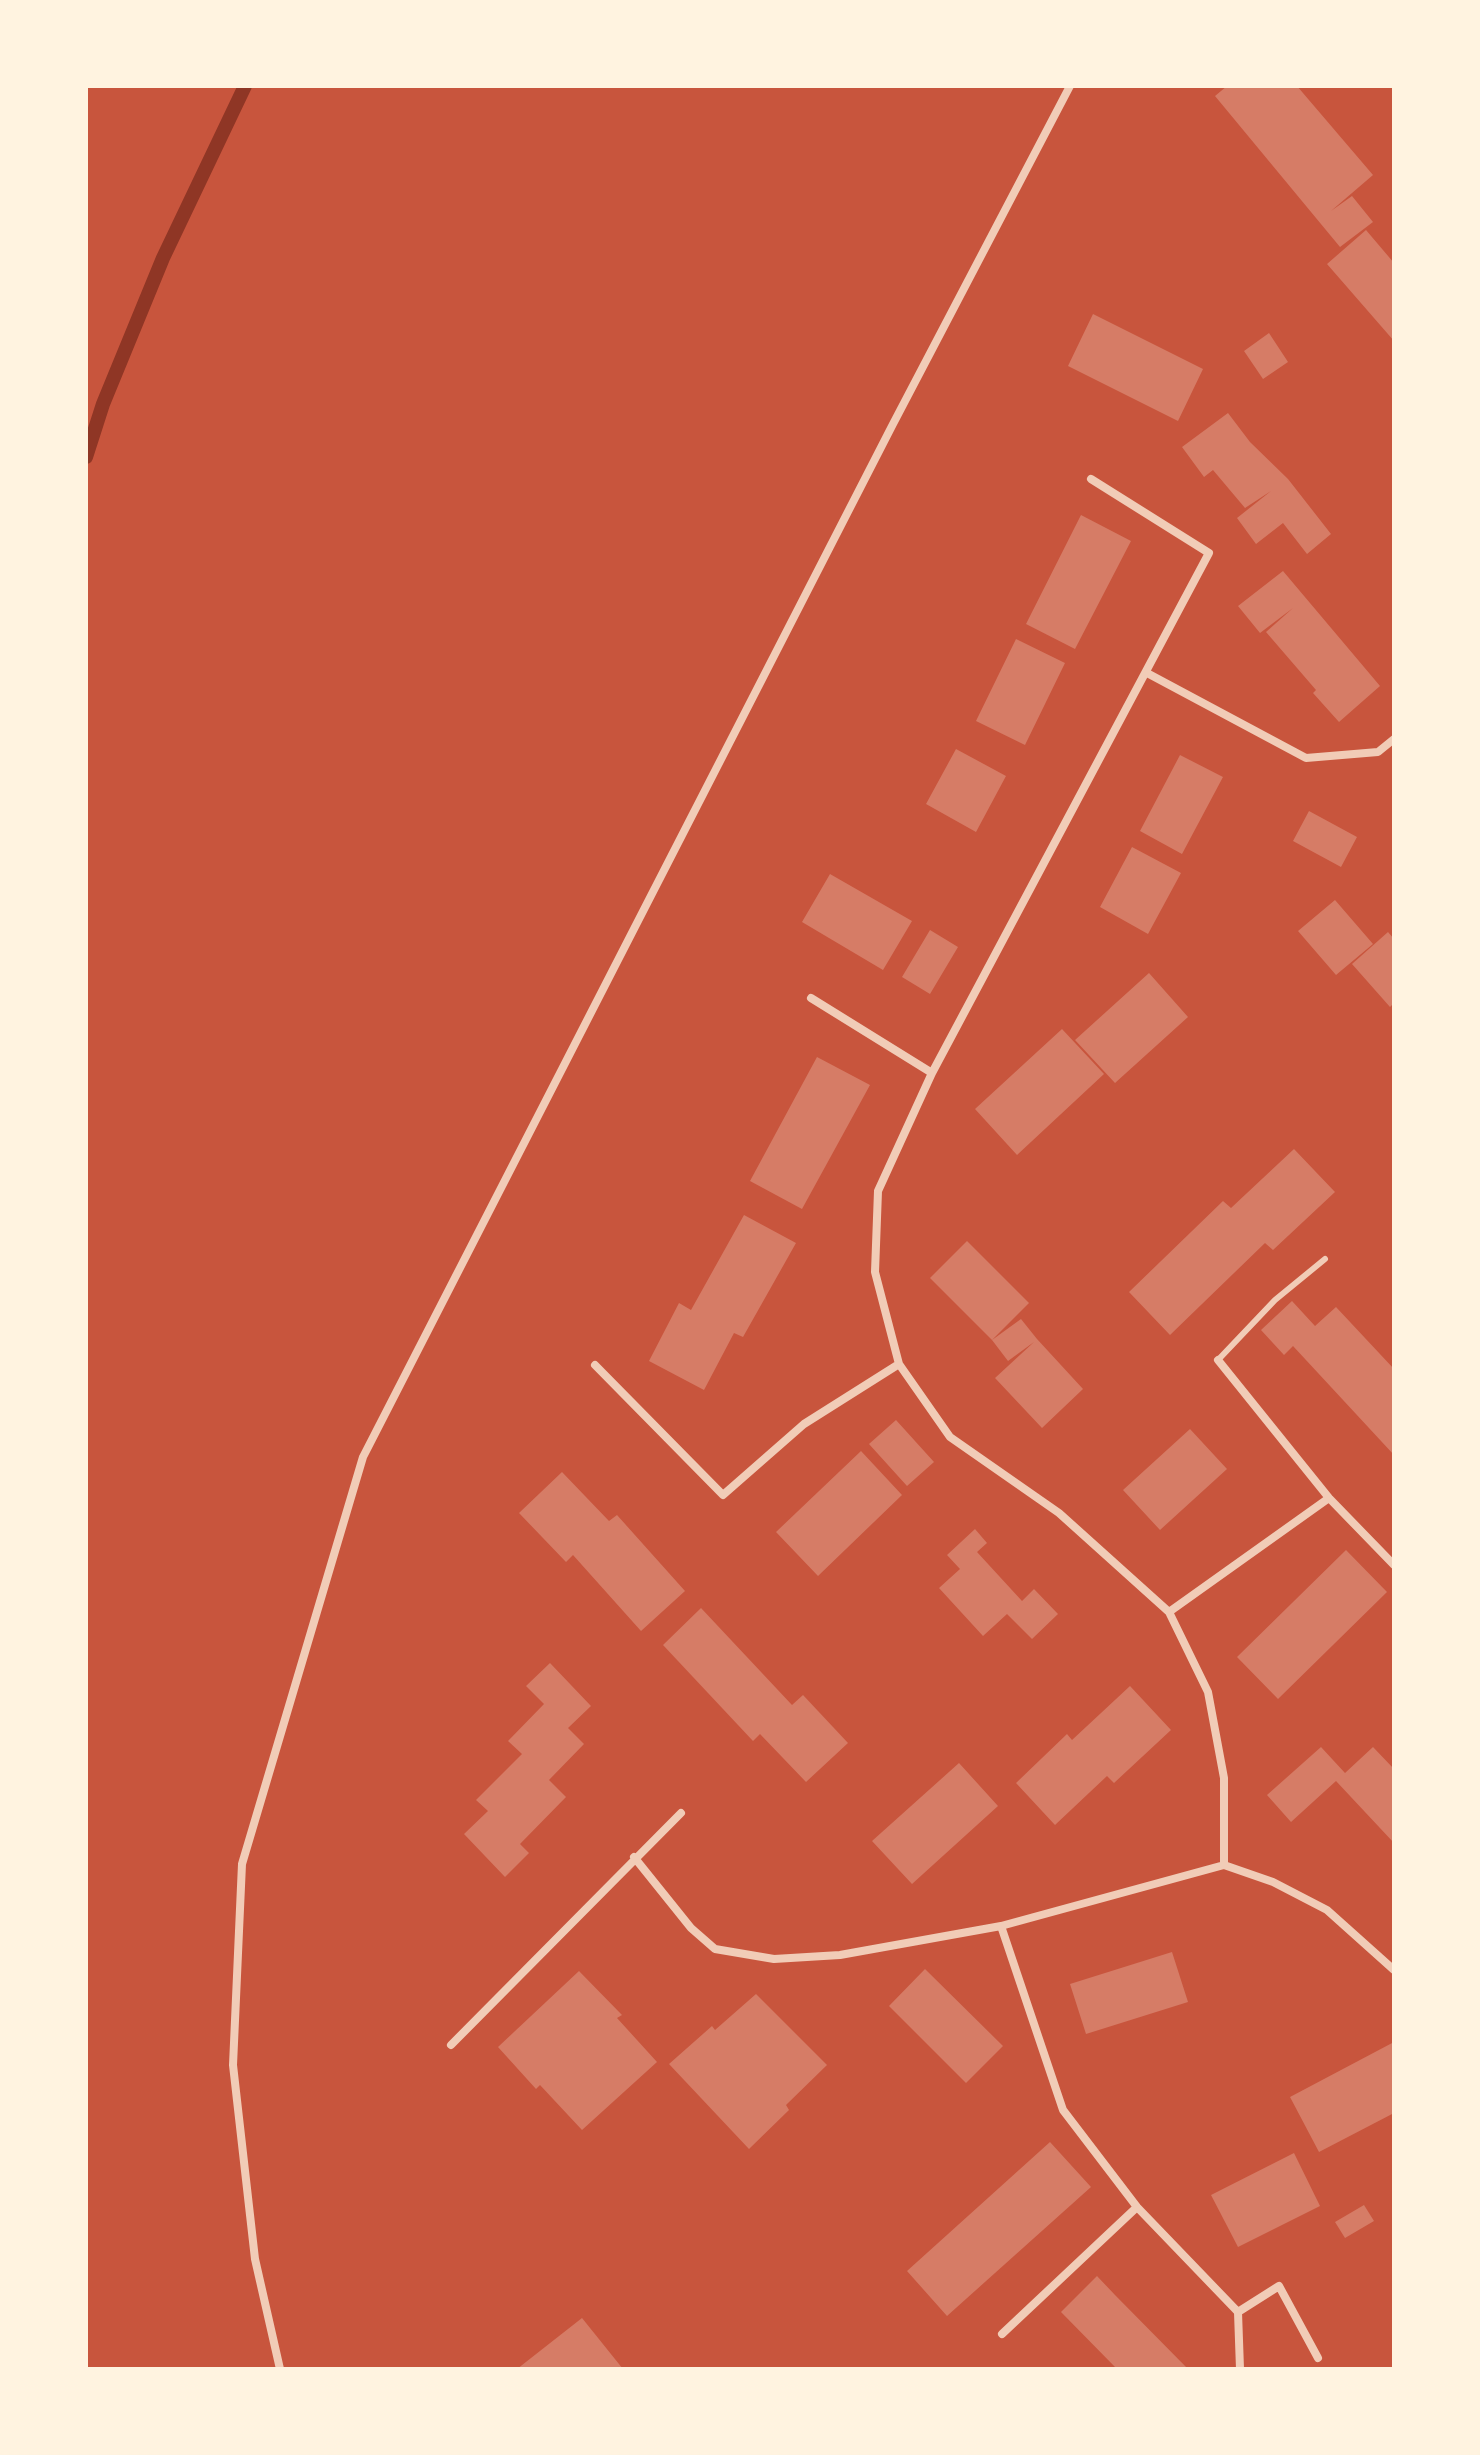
<!DOCTYPE html>
<style>
body{margin:0}
#map{position:relative;width:1480px;height:2455px;overflow:hidden;background:#c8553d;font-family:"Space Grotesk",sans-serif}
canvas{display:block}
.frame{position:absolute;inset:0;border:88px solid #fff3e0;pointer-events:none}
</style>
<div id="map">
<canvas width="1480" height="2455"></canvas>
<div class="frame"></div>
</div>
<script>
const g = document.querySelector('canvas').getContext('2d');
g.lineJoin = 'round';
const toPath = rows => new Path2D(rows.map(r => 'M' + r).join(''));
function stroke(path, color, width, dash) { g.strokeStyle = color; g.lineWidth = width; g.lineCap = dash ? 'butt' : 'round'; g.setLineDash(dash || []); g.stroke(path); }
function fillPath(path, color) { g.fillStyle = color; g.fill(path, 'evenodd'); }
const stream = toPath([
 [86,457,103,404,163,258,245,86]
]);
const building = toPath([
 [1227,86,1297,86,1373,175,1331,211,1352,196,1373,222,1340,247,1215,96],
 [1366,230,1394,263,1394,341,1327,264],
 [1093,314,1203,369,1178,421,1068,366],
 [1269,333,1288,362,1263,379,1244,351],
 [1228,413,1250,442,1288,479,1331,534,1307,554,1283,523,1256,544,1237,518,1271,491,1245,508,1213,470,1204,477,1182,447],
 [1081,515,1131,541,1075,649,1026,624],
 [1283,571,1380,686,1339,722,1313,693,1316,690,1266,632,1293,608,1260,633,1238,606],
 [1016,639,1065,663,1025,745,976,721],
 [956,749,1006,776,976,832,926,804],
 [1180,755,1223,777,1182,854,1140,831],
 [1309,811,1357,837,1341,867,1293,841],
 [1132,847,1181,873,1148,934,1100,907],
 [830,874,912,921,883,970,802,922],
 [1335,900,1373,944,1336,975,1298,931],
 [930,930,958,947,930,994,902,977],
 [1388,932,1394,939,1394,1003,1390,1007,1352,964],
 [1149,973,1188,1017,1115,1083,1075,1040],
 [1062,1029,1104,1074,1017,1155,975,1109],
 [817,1057,870,1085,802,1209,750,1181],
 [1294,1149,1335,1192,1273,1250,1265,1243,1170,1335,1129,1292,1223,1201,1231,1208],
 [744,1215,796,1243,743,1337,734,1333,704,1390,649,1361,679,1303,691,1310],
 [967,1241,1029,1303,992,1340,1021,1319,1037,1339,1083,1389,1042,1428,995,1378,1034,1342,1008,1361,992,1340,930,1278],
 [1292,1301,1315,1326,1336,1307,1394,1369,1394,1455,1293,1346,1284,1355,1261,1330],
 [896,1420,934,1462,907,1486,869,1444],
 [1190,1429,1227,1469,1160,1530,1123,1490],
 [861,1451,902,1495,818,1576,776,1532],
 [562,1472,609,1521,617,1515,685,1591,641,1631,573,1555,566,1562,519,1513],
 [975,1529,987,1543,977,1552,1022,1601,1034,1589,1058,1614,1032,1639,1007,1614,983,1636,939,1588,960,1569,947,1555],
 [1346,1550,1387,1592,1278,1699,1237,1657],
 [701,1608,792,1705,803,1695,848,1743,806,1782,760,1734,753,1741,663,1645],
 [550,1663,591,1706,568,1728,584,1744,549,1780,566,1797,520,1844,529,1853,505,1877,464,1834,488,1811,476,1800,522,1754,508,1741,544,1704,526,1686],
 [1130,1686,1171,1730,1114,1783,1107,1776,1055,1825,1016,1783,1067,1734,1072,1740],
 [1321,1747,1345,1773,1373,1747,1394,1769,1394,1843,1336,1781,1291,1822,1267,1795],
 [959,1763,998,1806,912,1884,872,1841],
 [1172,1952,1188,2002,1086,2034,1070,1984],
 [925,1969,1003,2046,966,2083,889,2006],
 [579,1971,622,2015,617,2018,657,2062,582,2130,540,2085,536,2089,498,2047],
 [756,1994,827,2065,786,2105,789,2110,749,2149,669,2064,712,2026,715,2030],
 [1394,2042,1394,2113,1319,2152,1290,2097],
 [1050,2142,1091,2187,947,2316,907,2271],
 [1294,2153,1320,2206,1238,2247,1211,2195],
 [1364,2205,1374,2221,1345,2238,1335,2222],
 [1097,2276,1115,2295,1188,2369,1115,2367,1061,2312],
 [582,2318,623,2369,517,2369]
]);
const service = toPath([
 [1218,1360,1275,1300,1325,1259]
]);
const minor = toPath([
 [1091,479,1209,553,932,1073,878,1191,875,1272,899,1364,950,1437,1059,1513,1169,1612,1208,1692,1224,1778,1224,1865],
 [1147,673,1306,758,1378,752,1394,739],
 [811,998,932,1073],
 [1218,1360,1329,1498,1394,1565],
 [595,1365,723,1495,804,1424,899,1364],
 [1169,1612,1329,1498],
 [634,1857,691,1928,715,1949,774,1959,840,1955,1001,1926,1224,1865,1273,1882,1327,1910,1394,1970],
 [1001,1926,1063,2110,1137,2207,1238,2312,1279,2286,1318,2358],
 [451,2045,681,1813],
 [1238,2312,1240,2369],
 [1002,2334,1137,2207],
 [280,2369,255,2259,233,2065,242,1864,363,1457,893,424,1070,86]
]);
stroke(stream, '#8f3625', 14);
fillPath(building, '#d67c66');
stroke(service, '#f1ccb7', 6);
stroke(minor, '#f1ccb7', 8);
</script>
